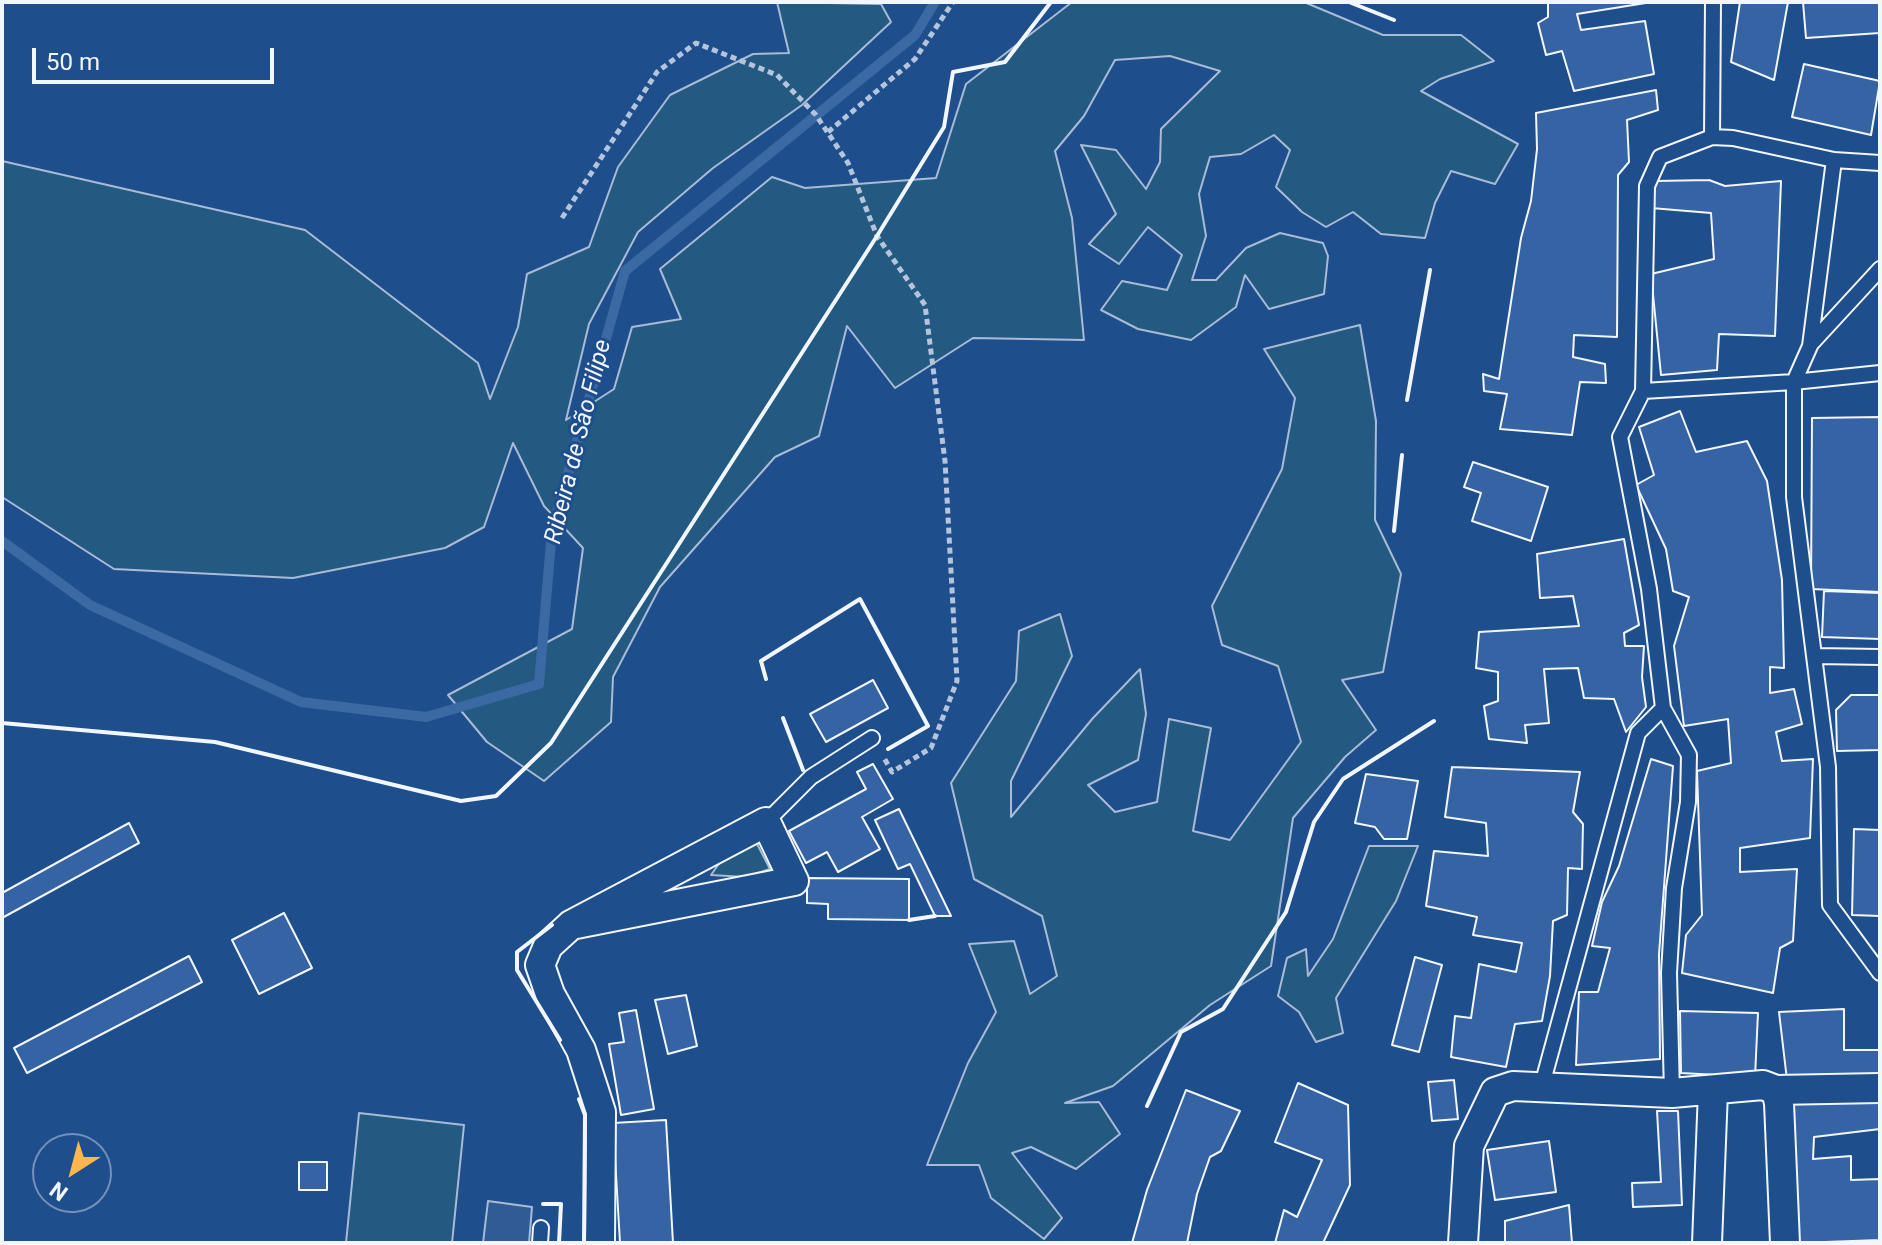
<!DOCTYPE html>
<meta charset="utf-8">
<style>
body{margin:0}
#map{position:relative;width:1882px;height:1245px;overflow:hidden;background:#1f4e8c;font-family:Roboto,sans-serif}
canvas{display:block}
.frame{position:absolute;inset:0;border:4px solid #f2f6ff;pointer-events:none}
.north{position:absolute;left:32px;top:1133px;width:80px;height:80px;box-sizing:border-box;background:#1f4e8c;border:2px solid #7391ba;border-radius:50%;rotate:216deg;font-size:22px;font-weight:700;line-height:32px;text-align:center;color:#f2f6ff}
.north::after{content:'';display:block;margin:auto;width:28px;height:36px;background:#ffb74d;clip-path:polygon(50% 0,100% 100%,50% 72%,0 100%)}
.scale{position:absolute;left:32px;top:48px;width:242px;height:36px;box-sizing:border-box;border:4px solid #f2f6ff;border-top:0;padding-left:10px;font-size:24px;line-height:28px;white-space:nowrap;color:#f2f6ff;-webkit-text-stroke:6px #1f4e8c;paint-order:stroke}
</style>
<div id="map">
<canvas width="1882" height="1245"></canvas>
<div class="frame"></div>
<div class="north">N</div>
<div class="scale">50 m</div>
</div>
<script>
const g = document.querySelector('canvas').getContext('2d');
g.lineJoin = 'round';
function fillPath(path, color) { g.fillStyle = color; g.fill(path, 'evenodd'); }
const toPath = rows => new Path2D(rows.map(r => 'M' + r).join(''));
function stroke(path, color, width, dash) { g.strokeStyle = color; g.lineWidth = width; g.lineCap = dash ? 'butt' : 'round'; g.setLineDash(dash || []); g.stroke(path); }
function drawText(font, color, halo, rows, align = 'center') {
  g.font = font + ' Roboto,sans-serif'; g.lineWidth = 6; g.setLineDash([]); g.textBaseline = 'middle'; g.strokeStyle = halo; g.fillStyle = color; for (const [text, x, y, turn = 0] of rows) {
    g.save(); g.translate(x, y); g.rotate((+turn || 0) * Math.PI / 180); g.textAlign = isNaN(turn) ? turn : align; if (halo) g.strokeText(text, 0, 0); g.fillText(text, 0, 0); g.restore();
  }
}
const green = toPath([
 [777,2,881,4,891,22,802,105,713,168,638,232,589,324,566,420,614,389,632,327,681,319,660,269,772,177,805,188,936,178,966,84,1072,2,1304,2,1383,35,1461,35,1494,61,1440,79,1421,91,1518,144,1495,184,1451,171,1435,203,1425,238,1381,234,1353,212,1326,227,1302,212,1276,187,1290,150,1274,135,1241,154,1210,157,1199,194,1206,236,1192,280,1216,280,1246,248,1280,233,1323,243,1328,256,1324,294,1269,309,1245,275,1236,307,1191,340,1138,329,1101,310,1122,281,1167,290,1182,255,1148,227,1119,264,1089,244,1116,214,1081,145,1116,150,1146,189,1160,162,1161,129,1220,71,1170,56,1115,60,1084,116,1055,151,1072,218,1084,340,973,338,895,388,847,326,819,436,775,457,660,587,613,677,611,722,544,781,487,742,448,695,572,629,583,548,544,506,513,443,484,527,445,548,293,578,114,569,2,497,2,161,305,230,478,363,490,399,518,327,527,274,589,247,618,167,670,95,753,54,789,53,777,2],
 [1360,325,1376,421,1375,520,1401,574,1383,672,1342,680,1376,730,1345,757,1293,818,1271,966,1210,1005,1113,1086,1065,1103,1099,1102,1120,1134,1076,1169,1031,1147,1012,1153,1062,1218,1044,1239,991,1198,979,1165,927,1165,968,1063,996,1012,969,944,1014,941,1030,994,1057,976,1042,916,974,879,951,783,1016,681,1019,631,1060,614,1072,656,1011,781,1011,817,1093,718,1140,669,1146,714,1138,760,1088,785,1115,812,1157,802,1169,719,1211,728,1193,831,1230,840,1301,742,1278,666,1222,645,1212,606,1282,469,1295,398,1264,349,1360,325],
 [755,840,770,869,746,877,711,875,723,858,755,840],
 [1369,846,1418,846,1396,901,1336,998,1343,1033,1316,1042,1299,1012,1278,996,1287,958,1306,949,1308,976,1333,939,1369,846],
 [359,1113,464,1125,452,1243,346,1243,359,1113]
]);
const parking = toPath([
 [488,1201,532,1207,529,1243,483,1243,488,1201]
]);
const stream = toPath([
 [2,541,90,605,301,702,426,717,539,684,552,530,625,271,915,35,935,2]
]);
const building = toPath([
 [1548,2,1652,2,1577,14,1581,30,1645,21,1654,74,1574,91,1562,51,1546,55,1538,23,1548,17,1548,2],
 [1740,2,1788,2,1774,80,1731,62,1740,2],
 [1803,2,1880,2,1880,33,1806,38,1803,2],
 [1804,64,1880,81,1871,135,1792,117,1804,64],
 [1656,90,1658,110,1627,120,1629,162,1618,175,1617,337,1574,335,1573,357,1605,364,1606,383,1580,382,1572,435,1500,429,1507,394,1484,391,1483,374,1499,379,1521,238,1531,201,1537,149,1536,113,1656,90],
 [1709,180,1725,186,1781,181,1775,336,1719,334,1717,370,1661,375,1651,274,1714,259,1711,213,1651,208,1656,181,1709,180],
 [1680,411,1696,452,1747,441,1767,481,1782,580,1784,668,1770,667,1770,693,1794,689,1802,724,1776,732,1782,761,1813,759,1810,838,1740,848,1740,872,1797,869,1793,941,1780,948,1773,993,1682,973,1686,935,1702,915,1697,771,1731,763,1728,719,1684,726,1674,646,1689,597,1673,591,1666,549,1636,485,1654,475,1639,427,1680,411],
 [1880,417,1880,592,1811,589,1812,418,1880,417],
 [1473,462,1548,487,1531,541,1472,521,1481,493,1464,487,1473,462],
 [1624,539,1639,625,1624,633,1625,646,1644,646,1642,677,1646,707,1626,732,1614,699,1584,698,1578,668,1544,669,1549,723,1525,725,1527,743,1489,739,1484,706,1498,701,1498,672,1476,668,1479,632,1579,626,1573,596,1540,598,1537,554,1624,539],
 [1824,591,1880,593,1880,639,1822,637,1824,591],
 [873,680,888,708,826,742,810,714,873,680],
 [1851,695,1880,695,1880,750,1837,751,1836,710,1851,695],
 [1651,759,1673,766,1659,954,1660,1059,1576,1065,1579,992,1598,992,1610,948,1592,946,1602,902,1619,866,1651,759],
 [873,764,893,799,862,817,880,849,838,872,827,852,806,863,789,831,866,789,857,772,873,764],
 [1452,767,1580,772,1573,812,1583,824,1582,869,1568,868,1567,915,1553,921,1550,976,1542,1021,1515,1024,1506,1067,1451,1057,1455,1016,1471,1018,1479,964,1516,972,1522,943,1473,935,1477,917,1426,906,1434,851,1488,856,1486,823,1445,817,1452,767],
 [1366,774,1418,781,1407,839,1384,839,1375,827,1355,823,1366,774],
 [899,809,951,916,935,916,910,864,898,869,875,820,899,809],
 [129,823,139,843,2,918,2,893,129,823],
 [1854,829,1880,830,1880,916,1852,915,1854,829],
 [807,878,909,879,909,920,828,919,828,904,807,903,807,878],
 [284,913,312,968,259,994,232,940,284,913],
 [189,956,202,982,27,1073,14,1048,189,956],
 [1415,957,1442,965,1419,1052,1392,1045,1415,957],
 [686,995,697,1046,668,1054,655,1000,686,995],
 [1844,1009,1844,1050,1879,1050,1880,1078,1787,1080,1779,1012,1844,1009],
 [636,1010,654,1109,621,1115,609,1044,624,1042,619,1013,636,1010],
 [1680,1011,1758,1013,1755,1077,1681,1073,1680,1011],
 [1454,1080,1458,1119,1432,1121,1428,1082,1454,1080],
 [1298,1083,1348,1105,1350,1185,1323,1243,1275,1243,1284,1210,1297,1217,1322,1160,1275,1142,1298,1083],
 [1186,1090,1240,1111,1221,1151,1210,1157,1197,1194,1187,1243,1132,1243,1147,1190,1186,1090],
 [1880,1097,1880,1129,1814,1137,1813,1159,1851,1156,1851,1180,1880,1179,1880,1240,1797,1243,1786,1100,1880,1097],
 [1657,1111,1678,1111,1682,1205,1633,1207,1632,1183,1661,1182,1657,1111],
 [666,1120,673,1243,620,1243,613,1123,666,1120],
 [1549,1141,1556,1192,1495,1200,1487,1150,1549,1141],
 [299,1162,327,1162,327,1190,299,1190,299,1162],
 [1569,1205,1572,1243,1505,1243,1505,1221,1569,1205]
]);
const path = toPath([
 [828,132,915,59,953,2],
 [562,218,657,72,696,43,777,75,816,115,848,163,877,236,925,305,945,461,957,681,931,748,892,772,883,756]
]);
const service = toPath([
 [1712,137,1733,138,1834,160],
 [1810,345,1880,269],
 [1794,382,1810,346,1834,160,1880,163],
 [1794,382,1880,373],
 [1643,391,1647,186,1660,157,1712,137,1713,2],
 [1816,656,1880,657],
 [1663,708,1689,755,1688,802,1674,888,1669,973,1672,1093],
 [766,822,811,777,872,738],
 [1542,1085,1638,733,1663,708,1649,589,1620,437,1643,391,1794,382,1794,497,1828,767,1830,905,1880,973],
 [540,1243,541,1228]
]);
const minor = toPath([
 [571,925,794,881,766,822,571,925,548,946,540,965,550,994,581,1050,601,1112,600,1243],
 [1776,1090,1880,1088],
 [1463,1243,1469,1146,1495,1092,1513,1086,1672,1093,1763,1085,1776,1090,1779,1103,1785,1243],
 [1707,1243,1713,1091]
]);
const wall = toPath([
 [1349,2,1394,20],
 [1407,400,1430,270],
 [1394,531,1402,455],
 [766,679,761,661,860,599,928,726,888,749],
 [783,718,803,770],
 [2,723,215,742,461,801,496,796,551,743,877,236,944,127,953,72,1005,62,1051,2],
 [909,920,935,916],
 [552,925,517,952,517,970,560,1040],
 [579,1099,585,1115,584,1243],
 [1147,1106,1181,1032,1223,1009,1286,912,1314,822,1343,779,1434,721],
 [543,1204,561,1204,559,1243]
]);
const waterNames = [
 ["Ribeira de São Filipe",579,442,-76]
];
fillPath(green, '#245a82');
stroke(green, '#a8bbd7', 2);
fillPath(parking, '#305b95');
stroke(parking, '#a8bbd7', 2);
stroke(stream, '#3b69a3', 10);
fillPath(building, '#3563a3');
stroke(building, '#f2f6ff', 2);
stroke(service, '#f2f6ff', 18);
stroke(minor, '#f2f6ff', 32);
stroke(path, '#b3c4dc', 5, [6, 4]);
stroke(service, '#1f4e8c', 14);
stroke(minor, '#1f4e8c', 28);
stroke(wall, '#f2f6ff', 4);
drawText('italic 24px', '#f2f6ff', '#1f4e8c', waterNames);
</script>
